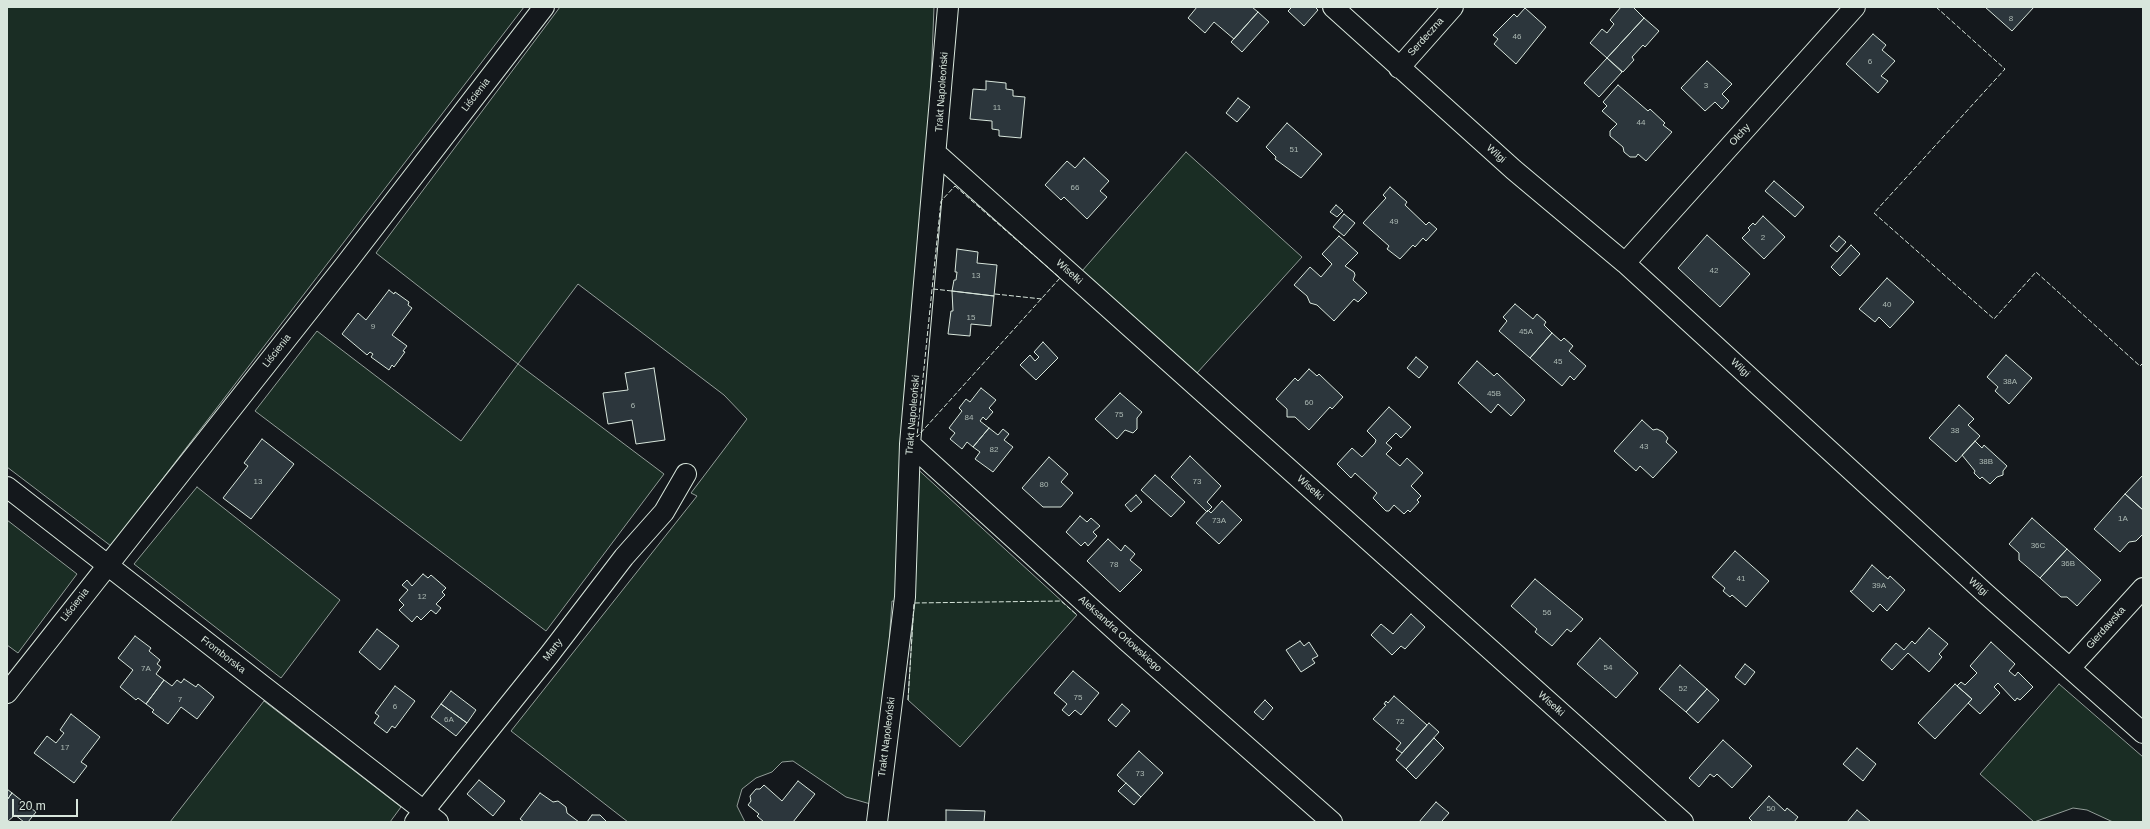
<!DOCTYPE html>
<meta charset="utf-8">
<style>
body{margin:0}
#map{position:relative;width:2150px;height:829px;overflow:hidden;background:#14181c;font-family:Arial,sans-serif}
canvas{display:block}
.frame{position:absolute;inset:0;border:8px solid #d8e6dc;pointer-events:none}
.scale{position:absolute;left:12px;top:799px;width:66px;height:18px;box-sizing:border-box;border:2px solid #d8e6dc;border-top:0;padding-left:5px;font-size:12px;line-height:14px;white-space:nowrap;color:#d8e6dc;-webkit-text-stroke:3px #14181c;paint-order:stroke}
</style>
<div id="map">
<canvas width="2150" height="829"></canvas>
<div class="frame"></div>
<div class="scale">20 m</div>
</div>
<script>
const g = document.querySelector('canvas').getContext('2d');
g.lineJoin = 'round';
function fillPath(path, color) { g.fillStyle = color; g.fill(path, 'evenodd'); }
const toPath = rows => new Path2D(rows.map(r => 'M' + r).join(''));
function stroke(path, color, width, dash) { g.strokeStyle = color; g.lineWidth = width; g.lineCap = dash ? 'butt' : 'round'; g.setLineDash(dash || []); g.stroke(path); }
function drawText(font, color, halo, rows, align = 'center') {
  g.font = font + ' Arial,sans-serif'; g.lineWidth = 3; g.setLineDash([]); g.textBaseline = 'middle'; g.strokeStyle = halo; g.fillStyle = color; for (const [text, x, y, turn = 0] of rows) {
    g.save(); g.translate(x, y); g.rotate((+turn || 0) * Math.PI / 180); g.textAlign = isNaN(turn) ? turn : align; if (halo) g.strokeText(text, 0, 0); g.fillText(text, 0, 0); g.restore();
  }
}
const green = toPath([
 [7,7,524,7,111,546,7,467,7,7],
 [560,7,934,7,929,132,900,453,1077,615,960,747,908,700,914,603,892,601,885,699,874,805,846,797,793,761,782,762,772,772,756,778,742,789,737,806,745,822,628,822,511,731,697,496,691,493,747,419,724,395,578,284,518,364,664,474,546,631,255,411,317,331,461,441,518,364,376,253,560,7],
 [1186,152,1302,257,1197,373,1082,271,1186,152],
 [197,487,340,600,281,678,134,564,197,487],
 [7,520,77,574,18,653,7,645,7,520],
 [2059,684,2143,757,2143,822,2113,822,2087,810,2073,808,2034,822,1980,774,2059,684],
 [264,701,401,807,390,822,170,822,264,701]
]);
const building = toPath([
 [1197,7,1252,7,1258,12,1234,39,1214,22,1205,33,1188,18,1197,7],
 [1292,7,1315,7,1318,10,1304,26,1288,11,1292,7],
 [1621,7,1633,7,1644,18,1607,58,1590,43,1602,29,1607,33,1614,24,1610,20,1621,7],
 [1985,7,2034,7,2012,31,1985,7],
 [1525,8,1546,27,1516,64,1494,44,1498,39,1493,35,1514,14,1517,17,1525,8],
 [1258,12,1269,22,1242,52,1231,42,1258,12],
 [1644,18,1659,31,1645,47,1643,45,1632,57,1634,60,1623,72,1607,58,1644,18],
 [1873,34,1886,45,1882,50,1895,61,1881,76,1888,81,1878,93,1846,64,1873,34],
 [1607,58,1622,72,1599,97,1584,83,1607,58],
 [1707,61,1732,84,1722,94,1729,101,1722,109,1715,102,1705,111,1681,88,1707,61],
 [986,81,1006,83,1006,89,1013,90,1013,96,1025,97,1021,138,999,136,999,130,992,129,992,121,970,119,973,89,986,90,986,81],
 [1618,85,1648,111,1650,109,1665,123,1663,125,1672,132,1646,161,1638,154,1636,157,1630,157,1624,152,1623,147,1610,136,1610,131,1617,124,1602,111,1607,106,1603,102,1618,85],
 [1238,98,1250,107,1237,122,1226,113,1238,98],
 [1287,123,1322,154,1301,178,1275,159,1276,157,1266,147,1287,123],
 [1084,158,1109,181,1100,191,1107,197,1087,219,1064,197,1061,200,1045,185,1067,161,1075,168,1084,158],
 [1774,181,1804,207,1795,217,1765,191,1774,181],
 [1390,187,1407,202,1405,205,1426,225,1429,222,1437,229,1426,241,1423,238,1415,247,1413,245,1400,259,1387,249,1389,246,1363,223,1386,198,1383,195,1390,187],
 [1336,205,1343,211,1337,217,1330,212,1336,205],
 [1344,214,1355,223,1344,236,1333,227,1344,214],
 [1763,216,1785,237,1764,259,1742,238,1750,230,1748,228,1753,223,1755,225,1763,216],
 [1707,235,1750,274,1720,307,1678,268,1707,235],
 [1339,236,1358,253,1345,266,1354,272,1355,275,1353,280,1367,293,1358,302,1354,299,1334,321,1317,305,1310,303,1307,296,1294,285,1310,267,1321,277,1332,264,1322,254,1339,236],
 [1839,236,1846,242,1837,252,1830,246,1839,236],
 [1851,245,1860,254,1840,276,1831,267,1851,245],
 [957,249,978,252,977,263,997,265,994,296,952,291,954,280,956,280,957,272,955,272,957,249],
 [1887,278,1914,302,1890,328,1879,317,1875,322,1859,309,1887,278],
 [389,290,394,294,395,292,409,302,408,305,412,308,392,335,407,346,403,351,405,352,394,367,392,365,389,370,371,357,373,354,370,352,367,355,342,334,358,313,366,320,389,290],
 [952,291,994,296,991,326,971,324,970,336,948,334,951,311,953,311,952,291],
 [1515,304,1533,319,1537,314,1546,322,1544,325,1552,333,1530,358,1499,331,1507,321,1503,317,1515,304],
 [1552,333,1561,341,1564,338,1573,346,1569,351,1586,366,1574,380,1570,376,1562,386,1530,358,1552,333],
 [1043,342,1058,358,1036,380,1020,365,1030,355,1035,361,1039,357,1034,352,1043,342],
 [2006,355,2032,378,2009,404,1995,391,1998,387,1987,377,2006,355],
 [1416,357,1428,367,1419,378,1407,368,1416,357],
 [1477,361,1494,376,1497,373,1525,400,1511,416,1498,404,1491,413,1458,383,1477,361],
 [654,368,665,440,636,444,632,420,608,424,603,393,628,390,625,373,654,368],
 [1309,369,1317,376,1319,374,1343,397,1332,409,1330,407,1309,430,1295,417,1287,417,1287,409,1276,399,1295,378,1298,381,1309,369],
 [981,388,996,400,989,408,993,412,986,420,983,417,980,421,989,428,973,447,967,442,962,449,950,439,955,433,949,428,962,411,959,408,966,399,970,402,981,388],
 [1120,393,1142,412,1137,418,1137,429,1133,433,1125,430,1117,439,1095,419,1120,393],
 [1959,405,1974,419,1968,425,1980,436,1956,462,1929,438,1959,405],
 [1389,407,1411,427,1401,438,1396,433,1386,443,1392,448,1386,454,1400,466,1407,458,1423,473,1411,486,1421,496,1417,500,1419,502,1410,512,1408,510,1404,514,1394,505,1389,511,1386,511,1373,498,1377,493,1355,473,1351,478,1337,464,1352,448,1362,457,1375,443,1376,440,1367,431,1389,407],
 [1642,420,1653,430,1657,429,1663,432,1668,438,1666,442,1677,452,1653,478,1640,466,1636,471,1614,451,1642,420],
 [989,428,998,435,1003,429,1009,434,1004,440,1013,447,993,472,975,459,980,452,973,447,989,428],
 [262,439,294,464,251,519,223,498,248,466,244,463,262,439],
 [1975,441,1982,448,1984,445,2007,466,2003,471,2003,475,1997,477,1990,484,1982,477,1980,479,1974,473,1975,471,1962,455,1975,441],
 [1190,456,1221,486,1207,502,1212,507,1207,512,1171,477,1190,456],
 [1049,457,1068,474,1061,482,1073,493,1061,507,1043,507,1022,488,1049,457],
 [1155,475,1185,502,1171,517,1141,490,1155,475],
 [2143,475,2143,510,2125,494,2143,475],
 [2125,494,2143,510,2143,534,2136,541,2129,542,2120,552,2094,529,2125,494],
 [1136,495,1142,502,1131,512,1125,505,1136,495],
 [1222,501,1242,520,1219,544,1196,523,1208,510,1211,513,1222,501],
 [1080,516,1087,522,1091,518,1100,526,1093,532,1097,536,1088,546,1085,542,1081,546,1066,532,1080,516],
 [2032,518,2067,549,2040,578,2019,560,2019,553,2009,544,2032,518],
 [1108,539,1121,551,1125,545,1135,554,1130,560,1142,570,1120,592,1087,561,1108,539],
 [2067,549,2101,580,2077,606,2067,597,2061,597,2040,578,2067,549],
 [1735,551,1769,581,1746,607,1732,595,1730,597,1723,591,1725,588,1712,577,1735,551],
 [1872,565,1888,579,1890,576,1905,590,1887,611,1880,604,1873,612,1850,591,1852,591,1872,565],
 [423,574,428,578,431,575,446,588,442,592,445,595,436,604,441,608,436,614,431,610,421,620,417,616,412,622,399,610,404,605,399,600,408,590,402,585,407,580,412,586,423,574],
 [1535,579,1583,619,1571,632,1567,629,1552,646,1535,632,1537,629,1511,606,1535,579],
 [1411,614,1425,627,1405,649,1401,646,1392,655,1371,635,1381,624,1393,634,1411,614],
 [1929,628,1948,644,1939,654,1942,657,1929,672,1908,653,1892,670,1881,660,1896,643,1904,650,1912,641,1915,644,1929,628],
 [377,629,399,646,380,670,359,652,377,629],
 [135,636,151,648,149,651,160,660,157,664,161,667,156,674,164,680,146,704,138,698,136,700,120,687,133,670,118,658,135,636],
 [1600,638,1638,673,1616,698,1577,664,1600,638],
 [1300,641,1304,646,1309,642,1318,656,1312,659,1315,663,1301,672,1286,650,1300,641],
 [1991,642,2015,664,2009,671,2015,676,2018,672,2033,687,2020,700,2017,698,2015,701,1998,683,1994,687,2000,693,1980,714,1968,703,1972,699,1957,686,1961,682,1965,685,1977,673,1970,666,1991,642],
 [1745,664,1755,672,1745,685,1735,677,1745,664],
 [1680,665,1707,689,1686,712,1659,689,1680,665],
 [1073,671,1099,693,1081,715,1075,710,1069,716,1062,710,1067,704,1054,693,1073,671],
 [184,679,196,687,198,684,214,697,197,719,181,707,168,724,152,712,154,710,146,704,164,680,172,686,177,680,181,683,184,679],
 [1955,684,1972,699,1935,739,1918,723,1955,684],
 [395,686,415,701,395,728,392,726,387,733,374,723,379,716,375,713,395,686],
 [1707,689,1719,700,1698,723,1686,712,1707,689],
 [451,691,476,710,467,723,441,704,451,691],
 [1394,696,1427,725,1402,753,1396,749,1401,743,1373,719,1386,705,1384,704,1386,701,1388,703,1394,696],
 [1265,700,1273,708,1263,720,1254,712,1265,700],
 [441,704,467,723,456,736,431,717,441,704],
 [1122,704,1130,711,1116,727,1108,720,1122,704],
 [71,714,100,737,81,762,87,766,74,783,34,753,47,736,56,743,64,733,60,730,71,714],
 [1429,723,1439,732,1406,769,1396,760,1429,723],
 [1434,738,1444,748,1416,779,1406,769,1434,738],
 [1723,740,1752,766,1732,788,1717,774,1714,777,1710,774,1699,787,1689,778,1723,740],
 [1857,748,1876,764,1863,781,1843,764,1857,748],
 [1139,751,1163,773,1141,797,1117,775,1139,751],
 [479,780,505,801,493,816,467,794,479,780],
 [798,781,815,794,793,822,764,822,757,816,759,814,748,805,751,801,750,796,756,789,760,789,764,785,782,801,798,781],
 [1126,783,1141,797,1134,805,1118,791,1126,783],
 [7,789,12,793,7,800,7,789],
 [12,793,36,812,28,822,24,822,15,815,7,822,7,800,12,793],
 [540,793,553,802,558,801,566,807,567,813,579,822,524,822,520,819,540,793],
 [1769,796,1785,811,1787,808,1798,817,1794,822,1753,822,1749,818,1769,796],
 [1436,802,1449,813,1442,821,1444,822,1419,822,1436,802],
 [946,810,985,811,984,822,946,822,946,810],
 [1857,810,1871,822,1847,822,1857,810],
 [592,815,600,815,607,822,587,822,592,815]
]);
const street = toPath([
 [1333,7,1514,170,1625,263,1985,593,2143,733],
 [1399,68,1453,7],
 [937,154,1683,822],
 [1625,263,1855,7],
 [910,444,1127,641,1332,822],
 [7,487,438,822],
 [2070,668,2143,588],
 [7,693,345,265,544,7],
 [415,822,549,655,624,557,664,512,686,474],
 [877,822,905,597,910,444,948,7]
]);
const fence = toPath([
 [1936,7,2005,69,1874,213,1994,319,2036,272,2140,366,2143,363],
 [955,186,1060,278,917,437,941,201,955,186],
 [933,289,952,291],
 [995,294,1042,299],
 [908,700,914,603,1061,601,1077,615]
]);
const numberNames = [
 ["8",2011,19],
 ["46",1517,37],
 ["6",1870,62],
 ["3",1706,86],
 ["11",997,108],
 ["44",1641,123],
 ["51",1294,150],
 ["66",1075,188],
 ["49",1394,222],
 ["2",1763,238],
 ["42",1714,271],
 ["13",976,276],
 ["40",1887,305],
 ["15",971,318],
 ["9",373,327],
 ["45A",1526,332],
 ["45",1558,362],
 ["38A",2010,382],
 ["45B",1494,394],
 ["60",1309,403],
 ["6",633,406],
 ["75",1119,415],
 ["84",969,418],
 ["38",1955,431],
 ["43",1644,447],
 ["82",994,450],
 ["38B",1986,462],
 ["13",258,482],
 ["73",1197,482],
 ["80",1044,485],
 ["1A",2123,519],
 ["73A",1219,521],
 ["36C",2038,546],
 ["36B",2068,564],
 ["78",1114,565],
 ["41",1741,579],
 ["39A",1879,586],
 ["12",422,597],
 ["56",1547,613],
 ["54",1608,668],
 ["7A",146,669],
 ["52",1683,689],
 ["75",1078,698],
 ["7",180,700],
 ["6",395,707],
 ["6A",449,720],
 ["72",1400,722],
 ["17",65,748],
 ["73",1140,774],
 ["50",1771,809]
];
const streetNames = [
 ["Serdeczna",1426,37,-48],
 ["Trakt Napoleoński",942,92,-86],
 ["Liścienia",476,95,-52],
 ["Olchy",1740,135,-48],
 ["Wilgi",1496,154,42],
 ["Wisełki",1069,272,42],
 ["Liścienia",277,351,-52],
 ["Wilgi",1740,368,43],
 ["Trakt Napoleoński",913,415,-85],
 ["Wisełki",1310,488,42],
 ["Wilgi",1978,587,42],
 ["Liścienia",75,605,-52],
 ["Gierdawska",2106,628,-48],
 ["Aleksandra Orłowskiego",1120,634,42],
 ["Marty",553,650,-52],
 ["Fromborska",223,655,38],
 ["Wisełki",1551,704,42],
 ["Trakt Napoleoński",887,737,-83]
];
fillPath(green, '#1a2d24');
stroke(green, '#939e99', 1);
fillPath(building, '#2c363c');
stroke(building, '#d8e6dc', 1);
stroke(street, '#d8e6dc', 22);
stroke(street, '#14181c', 20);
stroke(fence, '#d8e6dc', 1, [5, 2]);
drawText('8px', '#adbab4', null, numberNames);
drawText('10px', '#d8e6dc', '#14181c', streetNames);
</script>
